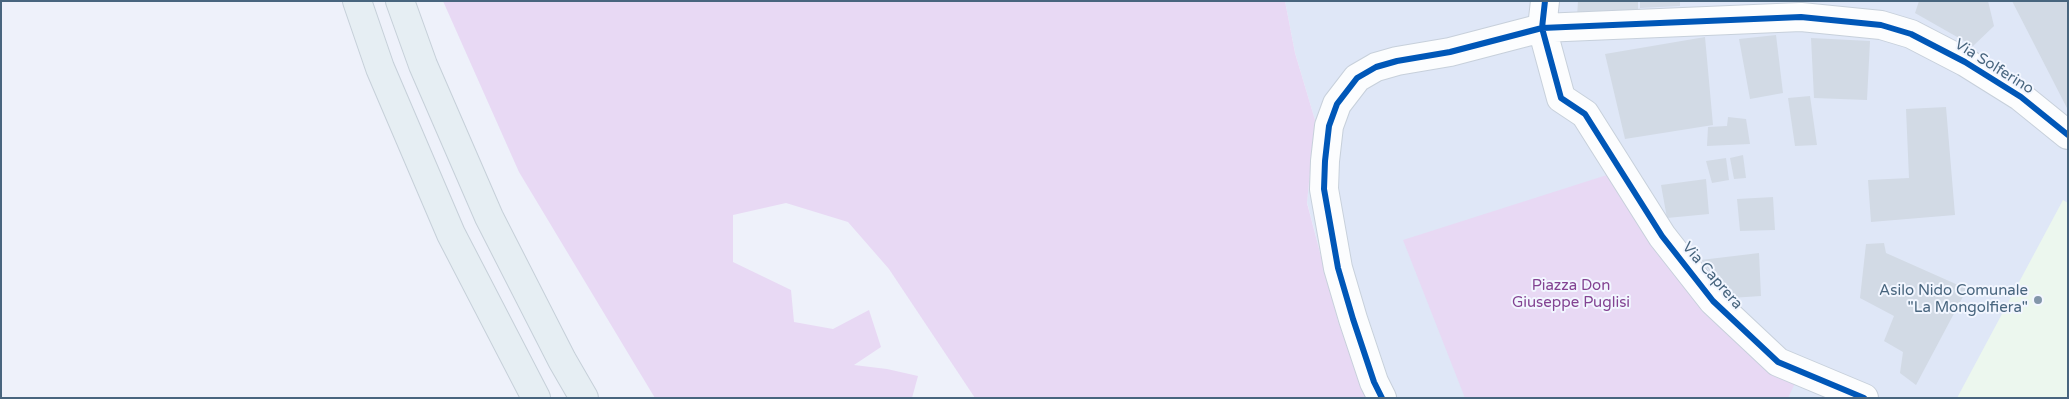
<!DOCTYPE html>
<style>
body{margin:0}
#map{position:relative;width:2069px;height:399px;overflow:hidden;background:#eef1fa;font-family:"Varela Round",sans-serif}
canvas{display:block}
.frame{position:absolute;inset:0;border:2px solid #48657e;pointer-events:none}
</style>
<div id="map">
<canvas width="2069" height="399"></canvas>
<div class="frame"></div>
</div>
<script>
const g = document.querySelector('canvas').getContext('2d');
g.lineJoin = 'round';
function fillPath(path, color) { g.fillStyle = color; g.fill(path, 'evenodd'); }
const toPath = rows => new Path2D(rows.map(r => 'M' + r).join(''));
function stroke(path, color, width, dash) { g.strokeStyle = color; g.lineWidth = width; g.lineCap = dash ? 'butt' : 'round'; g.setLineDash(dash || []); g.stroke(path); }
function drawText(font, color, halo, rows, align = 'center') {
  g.font = font + ' "Varela Round",sans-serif'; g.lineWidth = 4; g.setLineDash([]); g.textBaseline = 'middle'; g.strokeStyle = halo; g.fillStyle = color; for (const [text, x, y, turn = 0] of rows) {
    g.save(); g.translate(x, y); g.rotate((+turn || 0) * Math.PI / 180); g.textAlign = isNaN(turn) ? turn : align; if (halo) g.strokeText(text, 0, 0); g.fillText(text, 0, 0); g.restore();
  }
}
const residential = toPath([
 [1285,1,2068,1,2068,398,1366,398,1338,321,1307,202,1315,120,1295,53]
]);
const education = toPath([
 [2063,200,2068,203,2068,398,1957,398]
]);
const green = toPath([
 [443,1,1285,1,1295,53,1315,120,1307,203,1338,321,1366,398,975,398,889,269,848,222,786,203,733,215,733,262,791,290,794,322,833,329,869,310,881,347,854,365,887,369,918,376,912,398,655,398,519,172],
 [1610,174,1796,381,1788,398,1465,398,1403,240]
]);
const building = toPath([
 [1578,1,1638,1,1638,12,1577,17],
 [1640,1,1680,1,1680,6,1640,8],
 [1919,1,1988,1,1994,26,1973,46,1915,13],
 [2012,1,2068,1,2068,110],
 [1776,35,1783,93,1750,99,1739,39],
 [1705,37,1713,125,1625,139,1605,54],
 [1811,38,1870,41,1867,100,1814,98],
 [1810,96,1817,145,1795,146,1788,98],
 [1946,107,1955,215,1871,222,1868,180,1909,178,1906,109],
 [1728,117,1746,119,1750,144,1707,146,1708,127,1727,126],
 [1743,155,1746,178,1734,179,1730,158],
 [1726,158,1729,180,1712,183,1706,161],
 [1706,179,1709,214,1667,218,1661,185],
 [1773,197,1775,230,1740,231,1737,199],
 [1884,243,1886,253,1967,289,1916,385,1900,373,1903,352,1884,341,1894,316,1860,298,1866,244],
 [1759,253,1761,296,1731,298,1701,260]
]);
const minor = toPath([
 [1545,1,1542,28,1561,98,1585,114,1662,236,1713,301,1778,362,1864,398],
 [1382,398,1374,382,1353,319,1338,268,1324,189,1325,161,1329,126,1337,104,1357,78,1376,67,1397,61,1450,52,1542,28,1801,17,1881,25,1911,34,1965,62,2021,97,2068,135]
]);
const highway = toPath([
 [357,1,380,68,451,234,536,398],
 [400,1,423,65,489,217,562,360,584,398]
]);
const cycleway = toPath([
 [1545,1,1542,28,1561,98,1585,114,1662,236,1713,301,1778,362,1864,398],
 [1382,398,1374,382,1353,319,1338,268,1324,189,1325,161,1329,126,1337,104,1357,78,1376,67,1397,61,1450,52,1542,28,1801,17,1881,25,1911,34,1965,62,2021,97,2068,135]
]);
const markers = [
 [2038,300,5,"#8296a9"]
];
const streetNames = [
 ["Via Solferino",1994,67,32],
 ["Via Caprera",1712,276,49]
];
const parkNames = [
 ["Piazza Don",1571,286],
 ["Giuseppe Puglisi",1571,303]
];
const poiNames = [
 ["Asilo Nido Comunale",2028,291],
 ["\"La Mongolfiera\"",2028,308]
];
fillPath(residential, '#dfe7f7');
fillPath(education, '#ecf7ee');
fillPath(green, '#e8d9f4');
fillPath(building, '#d2dae5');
stroke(minor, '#c7d0db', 30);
stroke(highway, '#c6d0d9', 30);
stroke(minor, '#fcfdfe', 28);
stroke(highway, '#e6eef3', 28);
stroke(cycleway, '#0057b8', 6);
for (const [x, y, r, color] of markers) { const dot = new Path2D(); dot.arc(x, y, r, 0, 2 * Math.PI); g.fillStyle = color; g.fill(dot); stroke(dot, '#f2f6ff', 2); }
drawText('15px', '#48657e', '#f2f6ff', streetNames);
drawText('15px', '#834392', '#f2f6ff', parkNames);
drawText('15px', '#48657e', '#f2f6ff', poiNames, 'right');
</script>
